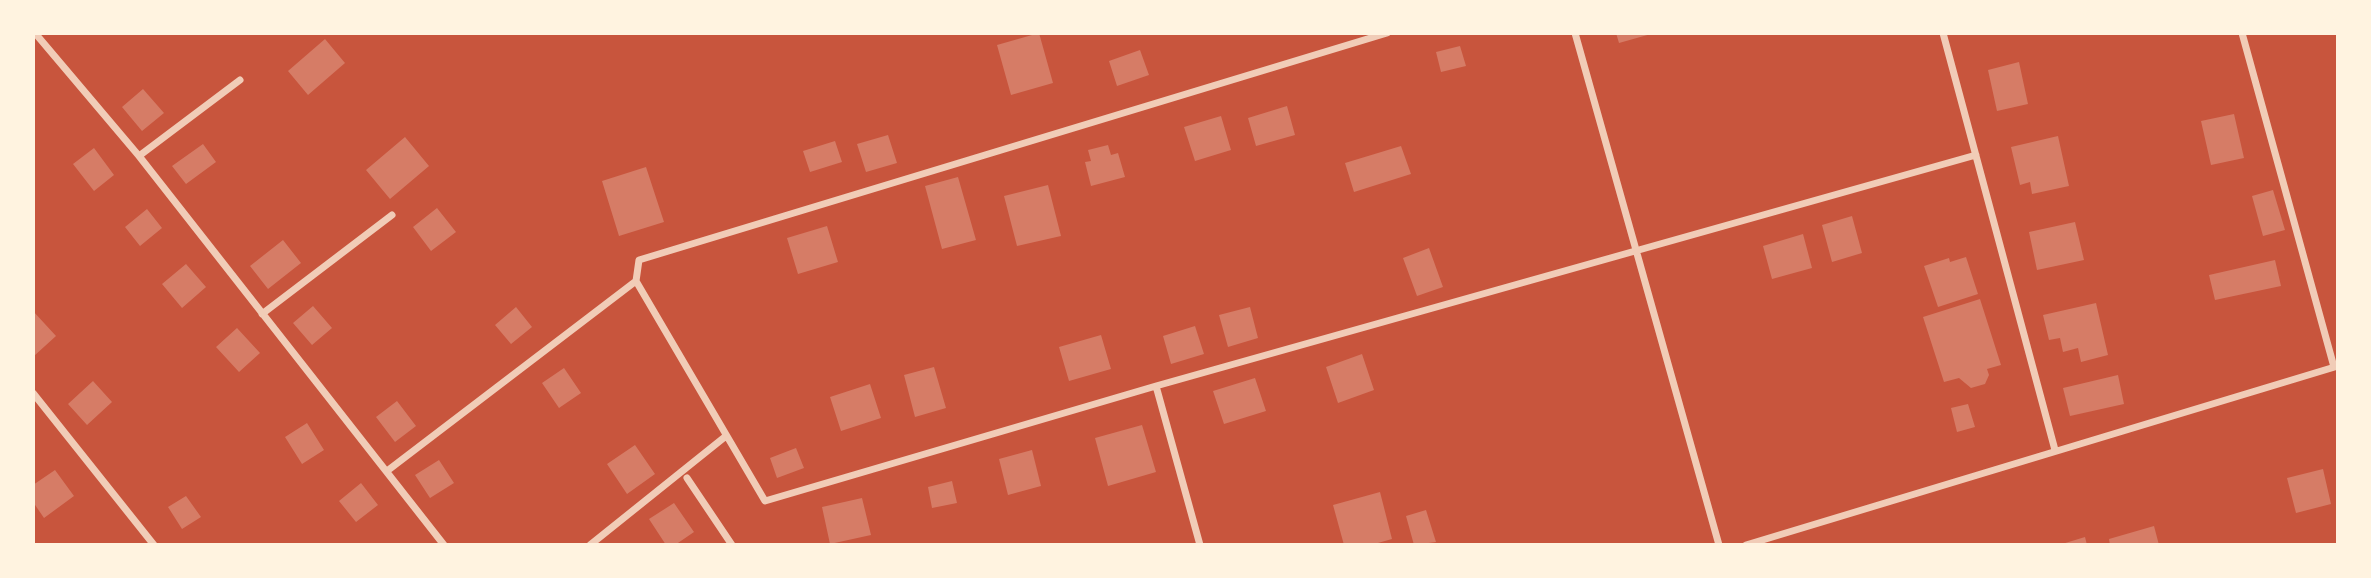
<!DOCTYPE html>
<style>
body{margin:0}
#map{position:relative;width:2371px;height:578px;overflow:hidden;background:#c8553d;font-family:"DM Sans",sans-serif}
canvas{display:block}
.frame{position:absolute;inset:0;border:35px solid #fff3e0;pointer-events:none}
</style>
<div id="map">
<canvas width="2371" height="578"></canvas>
<div class="frame"></div>
</div>
<script>
const g = document.querySelector('canvas').getContext('2d');
g.lineJoin = 'round';
function fillPath(path, color) { g.fillStyle = color; g.fill(path, 'evenodd'); }
const toPath = rows => new Path2D(rows.map(r => 'M' + r).join(''));
function stroke(path, color, width, dash) { g.strokeStyle = color; g.lineWidth = width; g.lineCap = dash ? 'butt' : 'round'; g.setLineDash(dash || []); g.stroke(path); }
const building = toPath([
 [1039,33,1053,83,1011,95,997,45],
 [1616,33,1651,33,1651,34,1619,43],
 [325,39,345,63,308,95,288,71],
 [1460,46,1466,66,1441,72,1436,52],
 [1140,50,1149,75,1117,86,1109,61],
 [2019,62,2028,104,1997,111,1988,70],
 [143,89,164,113,142,131,122,107],
 [1287,106,1295,135,1256,146,1248,118],
 [2234,114,2244,158,2211,165,2201,121],
 [1221,116,1231,150,1195,161,1184,127],
 [888,135,897,163,866,172,857,144],
 [2058,136,2069,186,2032,194,2030,182,2020,185,2011,147],
 [405,137,429,166,390,199,366,170],
 [835,141,842,162,810,172,803,151],
 [203,144,216,162,186,184,172,166],
 [1108,145,1111,155,1118,153,1125,177,1091,186,1085,162,1091,161,1088,150],
 [1401,146,1411,174,1354,192,1345,163],
 [94,148,114,175,94,191,73,164],
 [646,167,664,222,619,236,602,181],
 [958,177,976,240,942,249,925,186],
 [1048,185,1061,236,1017,246,1004,196],
 [2273,190,2285,230,2263,236,2252,196],
 [437,208,456,232,431,251,413,227],
 [147,209,162,228,140,246,125,227],
 [1852,216,1862,253,1832,262,1822,225],
 [2075,222,2084,260,2037,270,2029,232],
 [827,226,838,262,798,274,787,238],
 [1803,234,1812,268,1772,279,1763,246],
 [283,240,301,263,268,289,250,266],
 [1429,248,1443,287,1417,296,1403,258],
 [1966,257,1978,294,1938,307,1924,266,1949,258,1950,262],
 [2275,260,2281,286,2215,300,2209,275],
 [186,264,206,287,182,308,162,284],
 [1980,299,2001,365,1987,369,1989,375,1985,384,1971,388,1959,378,1944,382,1923,317],
 [2096,303,2108,355,2081,362,2078,348,2063,352,2060,338,2049,340,2043,315],
 [313,306,332,328,312,345,293,323],
 [516,307,532,327,511,344,495,325],
 [1250,307,1258,338,1228,347,1219,315],
 [33,311,56,336,34,356,33,354],
 [1195,326,1204,354,1171,364,1163,336],
 [237,328,260,353,239,372,216,347],
 [1101,335,1111,369,1069,381,1059,347],
 [1362,354,1374,390,1338,403,1326,367],
 [934,367,946,408,915,417,904,375],
 [564,368,581,393,559,408,542,383],
 [2118,375,2124,404,2070,416,2063,388],
 [1255,378,1266,411,1224,424,1213,391],
 [93,381,112,402,87,425,68,404],
 [870,384,881,418,841,431,830,397],
 [397,401,416,426,395,442,376,417],
 [1968,404,1975,427,1957,432,1951,408],
 [307,423,324,450,302,464,285,437],
 [1142,425,1156,472,1108,486,1095,438],
 [635,445,655,474,627,494,607,464],
 [796,448,804,468,777,478,770,458],
 [1032,450,1041,486,1008,495,999,459],
 [439,460,454,483,430,498,415,475],
 [2323,469,2331,504,2296,513,2287,478],
 [55,470,74,496,44,518,33,502,33,485],
 [952,481,957,503,932,508,928,487],
 [361,483,378,505,356,522,339,501],
 [1380,492,1392,539,1371,545,1344,545,1333,505],
 [186,496,201,517,182,529,168,507],
 [862,498,871,535,830,544,822,507],
 [674,503,694,532,675,545,666,545,649,519],
 [1426,510,1436,542,1414,545,1406,516],
 [2154,526,2159,545,2110,545,2109,539],
 [2085,537,2087,545,2062,545,2062,544]
]);
const minor = toPath([
 [35,33,139,156,444,545],
 [1575,33,1719,545],
 [1943,33,2055,450],
 [2242,33,2334,367],
 [139,156,240,80],
 [636,281,639,260,1387,33],
 [262,314,392,215],
 [1156,386,1200,545],
 [33,393,154,545],
 [387,471,636,281,765,501,1156,386,1976,155],
 [687,478,732,545],
 [590,545,726,436],
 [1746,545,2338,366]
]);
fillPath(building, '#d67c66');
stroke(minor, '#f1ccb7', 7);
</script>
